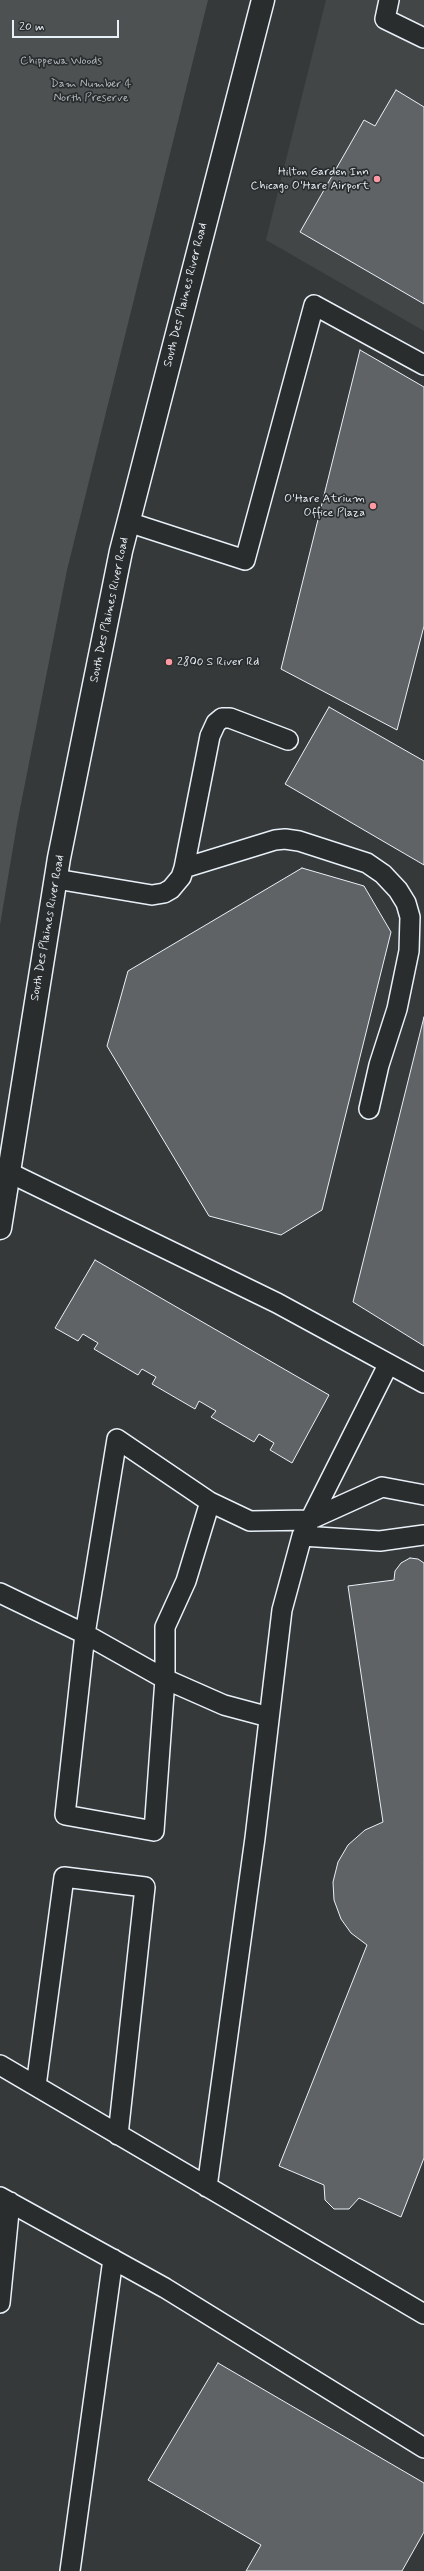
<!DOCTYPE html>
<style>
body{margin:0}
#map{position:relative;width:424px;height:2571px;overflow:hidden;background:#35393a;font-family:Mynerve,sans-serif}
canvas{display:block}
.scale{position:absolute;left:12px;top:20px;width:107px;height:18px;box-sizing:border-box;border:2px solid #e8f1f8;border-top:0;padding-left:5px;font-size:12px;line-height:14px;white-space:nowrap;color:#e8f1f8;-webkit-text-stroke:3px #2a2d2e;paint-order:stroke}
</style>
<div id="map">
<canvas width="424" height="2571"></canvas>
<div class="scale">20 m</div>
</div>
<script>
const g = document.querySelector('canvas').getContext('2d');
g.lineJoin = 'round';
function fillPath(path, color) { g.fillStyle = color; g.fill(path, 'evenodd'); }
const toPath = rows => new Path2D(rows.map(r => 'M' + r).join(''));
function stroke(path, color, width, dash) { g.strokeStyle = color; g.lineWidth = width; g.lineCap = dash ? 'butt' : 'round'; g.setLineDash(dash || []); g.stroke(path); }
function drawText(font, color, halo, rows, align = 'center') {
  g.font = font + ' Mynerve,sans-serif'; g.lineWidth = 3.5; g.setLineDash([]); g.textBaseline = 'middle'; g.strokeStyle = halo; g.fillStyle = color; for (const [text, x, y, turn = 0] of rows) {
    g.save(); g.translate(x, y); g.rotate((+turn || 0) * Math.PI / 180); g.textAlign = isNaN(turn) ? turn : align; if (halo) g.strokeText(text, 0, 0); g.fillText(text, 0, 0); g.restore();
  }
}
const built = toPath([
 [326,0,424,0,424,331,266,240]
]);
const green = toPath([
 [0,0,208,0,67,570,17,824,0,925]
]);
const building = toPath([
 [396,90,424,107,424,304,300,232,364,120,375,126,396,90],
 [360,350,424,387,424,626,397,730,281,669,360,350],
 [329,707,424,761,424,865,285,784,329,707],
 [302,868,364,886,391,932,322,1210,281,1235,209,1216,107,1046,128,971,302,868],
 [424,1017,424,1346,353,1302,424,1017],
 [95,1260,329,1395,292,1463,270,1450,274,1443,259,1434,254,1442,211,1417,216,1411,199,1401,195,1409,152,1384,156,1377,142,1369,138,1375,94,1349,98,1343,83,1334,78,1341,55,1328,95,1260],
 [410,1558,418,1559,424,1563,424,2158,401,2217,359,2198,349,2209,334,2209,325,2200,324,2185,279,2166,367,1945,351,1933,341,1919,334,1900,333,1882,338,1862,348,1845,365,1830,383,1822,348,1586,394,1580,395,1571,401,1563,410,1558],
 [218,2363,424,2483,424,2532,402,2571,246,2571,261,2545,148,2480,218,2363]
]);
const service = toPath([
 [389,0,385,19,424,38],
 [128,522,245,560,314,305,424,365],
 [184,868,275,840,285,839,299,841,367,863,383,874,398,890,406,903,410,917,409,951,397,1009,379,1065,369,1109],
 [56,879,152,895,164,893,171,889,181,877,184,868,210,736,216,723,222,718,230,718,288,740],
 [8,1172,277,1303,424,1383],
 [210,1502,186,1581,165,1627,165,1679,154,1831,65,1815,85,1634,117,1439,210,1502,250,1521,309,1520,382,1487,424,1495],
 [302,1536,380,1541,424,1535],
 [0,1593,85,1634,165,1679,224,1705,269,1717],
 [0,2065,424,2314],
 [36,2086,64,1877,145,1887,118,2135],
 [207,2187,255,1838,282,1610,302,1536,388,1365],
 [0,2197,165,2288,424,2448],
 [0,2303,10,2202],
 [70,2571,113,2259]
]);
const secondary = toPath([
 [0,1228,59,858,121,551,263,0]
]);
const markers = [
 [377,179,4,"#ff9aa2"],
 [373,506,4,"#ff9aa2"],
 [169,662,4,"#ff9aa2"]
];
const parkNames = [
 ["Chippewa Woods",61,61],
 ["Dam Number 4",91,84],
 ["North Preserve",91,98]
];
const poiNames = [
 ["Hilton Garden Inn",369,172],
 ["Chicago O'Hare Airport",369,186],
 ["O'Hare Atrium",365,499],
 ["Office Plaza",365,513],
 ["2800 S River Rd",177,662,"left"]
];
const streetNames = [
 ["South Des Plaines River Road",186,295,-76],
 ["South Des Plaines River Road",110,610,-78],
 ["South Des Plaines River Road",48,928,-80]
];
fillPath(built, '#424647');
fillPath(green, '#4d5152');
fillPath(building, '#5f6365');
stroke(building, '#e8f1f8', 1);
stroke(service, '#e8f1f8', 22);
stroke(secondary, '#e8f1f8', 25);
stroke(service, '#2a2d2e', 19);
stroke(secondary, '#2a2d2e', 22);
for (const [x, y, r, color] of markers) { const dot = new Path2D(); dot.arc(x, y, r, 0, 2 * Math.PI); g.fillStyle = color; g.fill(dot); stroke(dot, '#2a2d2e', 1.5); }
drawText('12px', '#b2b9be', '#2a2d2e', parkNames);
drawText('12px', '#e8f1f8', '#2a2d2e', poiNames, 'right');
drawText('12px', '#e8f1f8', '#2a2d2e', streetNames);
</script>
